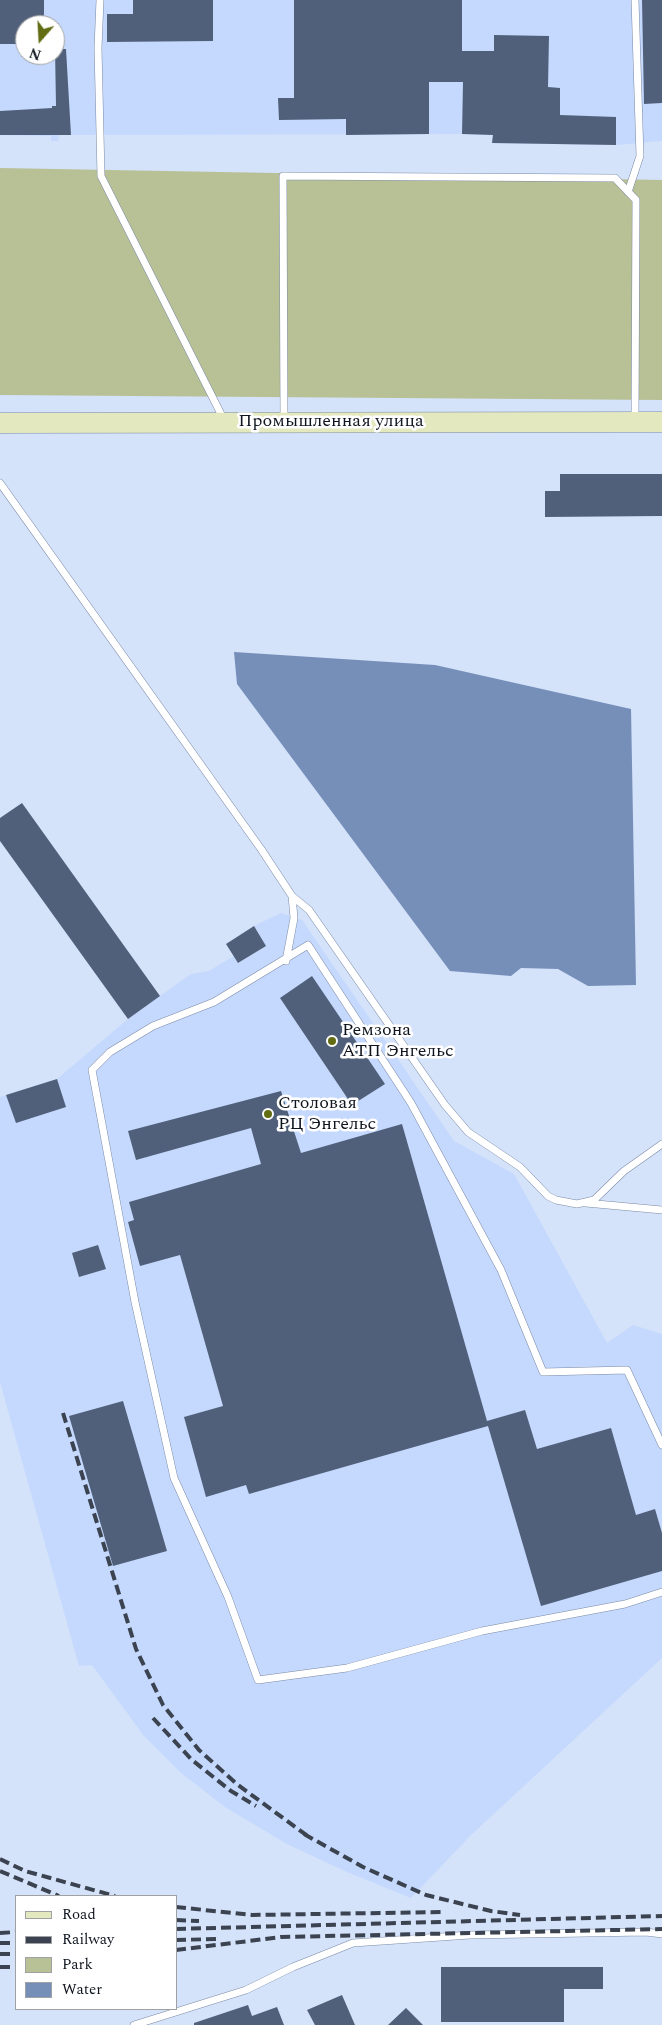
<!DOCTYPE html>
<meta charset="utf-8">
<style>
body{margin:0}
#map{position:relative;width:662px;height:2025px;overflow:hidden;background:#d4e2fa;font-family:Spectral,serif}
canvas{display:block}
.legend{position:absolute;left:15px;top:1895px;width:162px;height:115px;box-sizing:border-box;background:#fff;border:1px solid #9fa1a5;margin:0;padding:6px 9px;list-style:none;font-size:15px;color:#0f151f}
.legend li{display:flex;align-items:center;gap:10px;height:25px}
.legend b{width:25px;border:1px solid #9fa1a5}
.north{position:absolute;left:15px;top:15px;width:50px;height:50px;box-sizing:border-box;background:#fff;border:1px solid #9fa1a5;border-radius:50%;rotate:199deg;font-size:14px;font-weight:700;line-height:20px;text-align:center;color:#0f151f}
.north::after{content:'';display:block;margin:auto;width:18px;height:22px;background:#616c13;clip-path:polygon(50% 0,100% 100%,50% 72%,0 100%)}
</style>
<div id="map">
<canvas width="662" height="2025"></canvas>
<ul class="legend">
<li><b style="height:6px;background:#e3e8be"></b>Road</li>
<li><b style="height:6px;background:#3b4350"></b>Railway</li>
<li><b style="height:14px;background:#b8c195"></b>Park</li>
<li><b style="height:14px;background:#768fb9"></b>Water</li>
</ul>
<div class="north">N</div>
</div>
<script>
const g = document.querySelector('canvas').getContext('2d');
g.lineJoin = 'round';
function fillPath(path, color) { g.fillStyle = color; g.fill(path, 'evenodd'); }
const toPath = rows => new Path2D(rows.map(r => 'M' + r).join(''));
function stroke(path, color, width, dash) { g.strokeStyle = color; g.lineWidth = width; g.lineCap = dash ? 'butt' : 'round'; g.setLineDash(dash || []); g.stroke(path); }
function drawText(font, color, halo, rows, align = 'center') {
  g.font = font + ' Spectral,serif'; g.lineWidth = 5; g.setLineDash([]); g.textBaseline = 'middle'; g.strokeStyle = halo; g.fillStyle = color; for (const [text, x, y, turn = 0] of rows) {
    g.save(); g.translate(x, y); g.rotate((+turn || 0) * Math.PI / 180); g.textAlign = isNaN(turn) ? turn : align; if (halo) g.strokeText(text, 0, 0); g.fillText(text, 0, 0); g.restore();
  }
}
const built = toPath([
 [0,0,662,0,662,141,616,145,492,143,492,135,462,134,59,135,58,141,51,141,51,136,0,135],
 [25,25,55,25,55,55,25,55],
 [281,913,302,920,454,1141,514,1174,607,1343,633,1325,662,1334,662,1658,471,1835,411,1898,347,1872,287,1844,225,1807,180,1772,144,1736,92,1665,79,1666,0,1382,0,1097,57,1079,128,1019,191,974,209,971,234,956,239,963,266,946,254,926]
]);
const green = toPath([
 [0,168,662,180,662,400,0,395]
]);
const water = toPath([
 [234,652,435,665,631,709,636,985,588,986,558,969,521,968,511,976,450,971,237,684]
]);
const building = toPath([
 [0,0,44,0,44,25,25,25,25,44,0,44],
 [133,0,213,0,213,41,107,42,107,14,133,14],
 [294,0,462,0,462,51,494,51,494,35,549,36,548,87,560,88,560,115,616,117,616,145,492,143,493,135,462,134,463,82,429,82,429,134,346,135,346,119,279,120,278,98,294,98],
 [642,0,662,0,662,103,644,104],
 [55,49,66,49,71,135,0,135,0,111,52,108,52,106,56,106],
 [560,474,662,474,662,516,545,517,545,491,560,491],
 [22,803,160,996,128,1019,0,841,0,818],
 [254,926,266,946,238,963,226,944],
 [312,976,385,1084,352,1105,280,998],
 [57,1079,66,1107,16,1123,6,1095],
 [281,1091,301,1153,402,1124,487,1421,525,1410,537,1449,611,1428,636,1515,655,1509,662,1533,662,1571,541,1606,488,1426,249,1494,246,1485,206,1497,184,1417,223,1406,180,1255,140,1266,128,1222,134,1220,129,1202,261,1164,251,1128,136,1160,128,1131],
 [98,1245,106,1269,79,1277,72,1253],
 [123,1401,167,1551,113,1566,69,1416],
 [441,1967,603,1967,603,1989,564,1989,564,2022,441,2022],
 [342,1995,355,2025,315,2025,307,2010],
 [248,2005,252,2016,277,2007,284,2025,194,2025,194,2023],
 [406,2008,423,2025,388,2025]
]);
const lane = toPath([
 [100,0,98,48,101,176,224,420],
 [628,192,640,156,635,0],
 [284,422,283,176,615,178,636,200,635,421],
 [0,483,261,849,292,896,294,918,286,961],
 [292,896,309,910,445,1105,468,1132,520,1167,548,1196,556,1200,577,1204,594,1200,624,1171,662,1144],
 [586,1203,662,1210],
 [662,1445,627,1370,543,1372,501,1270,411,1103,308,945,214,1002,153,1026,110,1052,92,1070,135,1302,174,1478,228,1597,258,1680,347,1668,482,1631,625,1604,662,1592],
 [134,2025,246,1990,293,1967,353,1943,470,1935,646,1932,662,1934]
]);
const secondary = toPath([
 [0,423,662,422]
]);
const rail = toPath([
 [63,1413,136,1649,163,1705,199,1750,238,1785,309,1837],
 [153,1718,192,1760,231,1791,256,1806],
 [304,1834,363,1867,426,1895,491,1911,520,1915],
 [0,1859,25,1871,115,1896],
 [0,1871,59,1896],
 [176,1907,252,1915,443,1912],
 [176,1920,199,1921],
 [176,1929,662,1916],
 [0,1933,16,1932],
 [176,1940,216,1939],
 [0,1943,16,1943],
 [176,1950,281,1937,662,1929],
 [0,1954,16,1954],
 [0,1967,16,1967]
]);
const markers = [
 [332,1041,5,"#616c13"],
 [268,1114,5,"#616c13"]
];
const streetNames = [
 ["Промышленная улица",331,422]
];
const poiNames = [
 ["Ремзона",342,1031],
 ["АТП Энгельс",342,1052],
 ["Столовая",278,1104],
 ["РЦ Энгельс",278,1125]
];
fillPath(built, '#c4d9fd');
fillPath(green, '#b8c195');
fillPath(water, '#768fb9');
fillPath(building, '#51607a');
stroke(lane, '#7b8aa6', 8);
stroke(secondary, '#7b8aa6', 21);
stroke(lane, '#fff', 7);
stroke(secondary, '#e3e8be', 20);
stroke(rail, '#3b4350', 4, [10, 5]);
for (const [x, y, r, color] of markers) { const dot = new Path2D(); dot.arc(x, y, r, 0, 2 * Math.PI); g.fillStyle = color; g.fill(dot); stroke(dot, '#fff', 2); }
drawText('18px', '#0f151f', '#fff', streetNames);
drawText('18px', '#0f151f', '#fff', poiNames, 'left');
</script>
